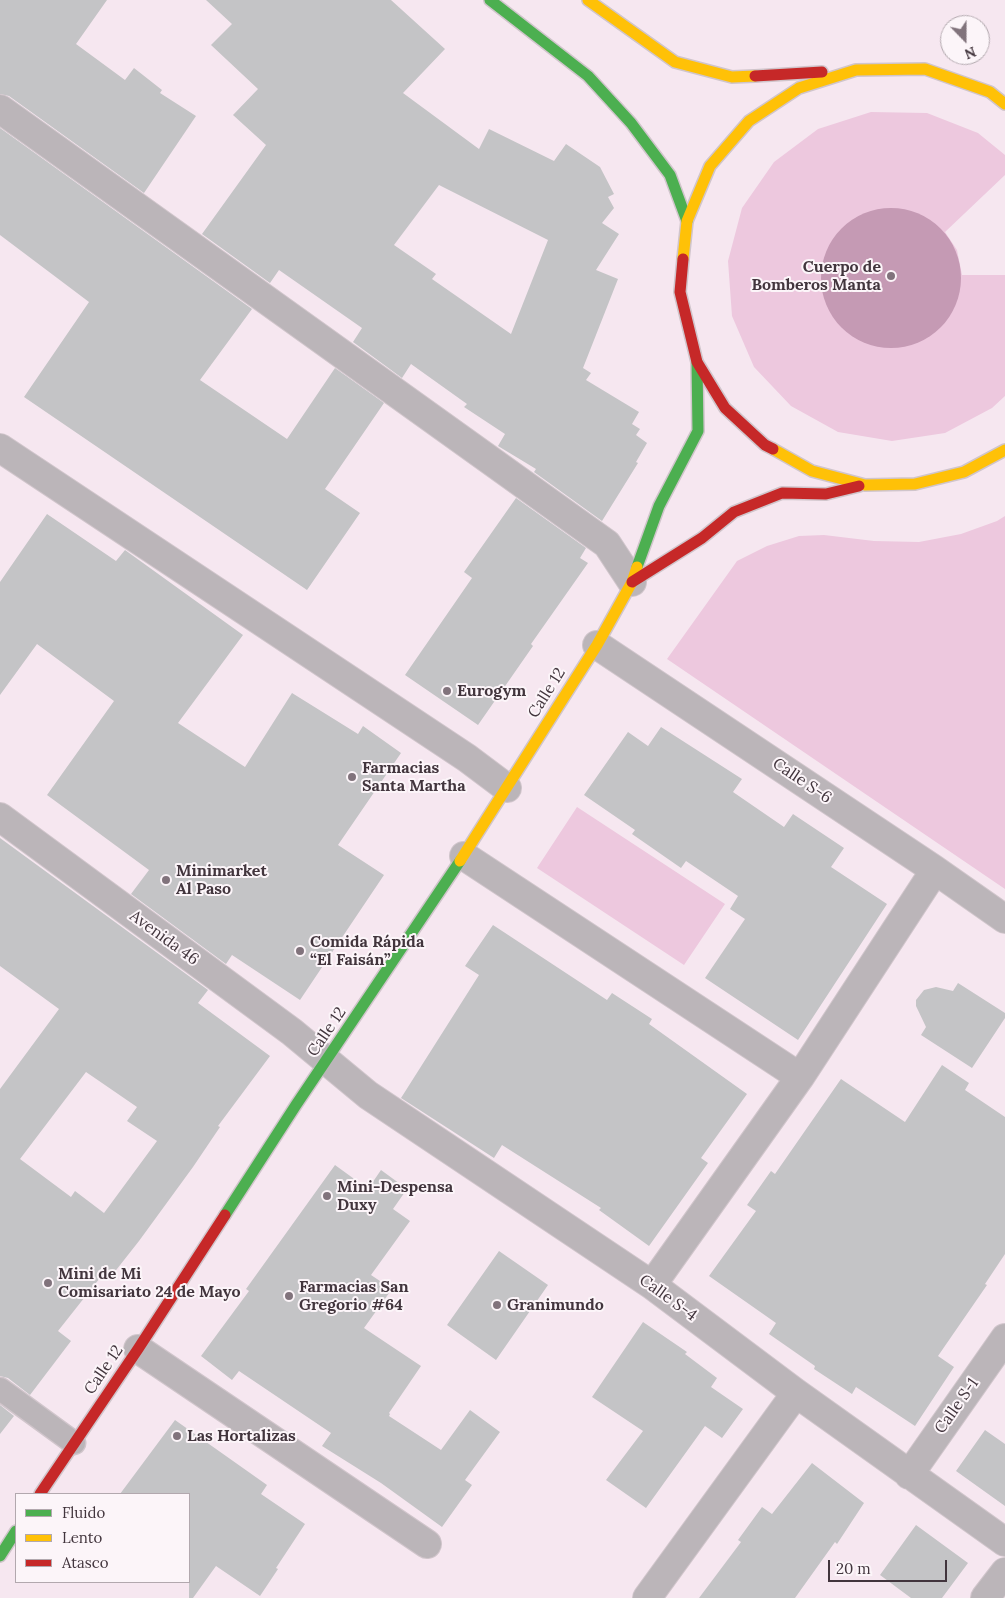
<!DOCTYPE html>
<meta charset="utf-8">
<style>
body{margin:0}
#map{position:relative;width:1005px;height:1598px;overflow:hidden;background:#f6e7f0;font-family:Lora,serif}
canvas{display:block}
.legend{position:absolute;left:15px;top:1493px;width:175px;height:90px;box-sizing:border-box;background:#fcf5f9;border:1px solid #b2a8ae;margin:0;padding:6px 9px;list-style:none;font-size:15px;color:#42353d}
.legend li{display:flex;align-items:center;gap:10px;height:25px}
.legend b{width:25px;border:1px solid #b2a8ae}
.north{position:absolute;left:940px;top:15px;width:50px;height:50px;box-sizing:border-box;background:#fcf5f9;border:1px solid #b2a8ae;border-radius:50%;rotate:158deg;font-size:14px;font-weight:700;line-height:20px;text-align:center;color:#42353d}
.north::after{content:'';display:block;margin:auto;width:18px;height:22px;background:#81737c;clip-path:polygon(50% 0,100% 100%,50% 72%,0 100%)}
.scale{position:absolute;left:828px;top:1560px;width:119px;height:22px;box-sizing:border-box;border:2px solid #42353d;border-top:0;padding-left:6px;font-size:15px;line-height:18px;white-space:nowrap;color:#42353d;-webkit-text-stroke:4px #fcf5f9;paint-order:stroke}
</style>
<div id="map">
<canvas width="1005" height="1598"></canvas>
<ul class="legend">
<li><b style="height:6px;background:#4caf50"></b>Fluido</li>
<li><b style="height:6px;background:#ffc107"></b>Lento</li>
<li><b style="height:6px;background:#c62828"></b>Atasco</li>
</ul>
<div class="north">N</div>
<div class="scale">20 m</div>
</div>
<script>
const g = document.querySelector('canvas').getContext('2d');
g.lineJoin = 'round';
function fillPath(path, color) { g.fillStyle = color; g.fill(path, 'evenodd'); }
const toPath = rows => new Path2D(rows.map(r => 'M' + r).join(''));
function stroke(path, color, width, dash) { g.strokeStyle = color; g.lineWidth = width; g.lineCap = dash ? 'butt' : 'round'; g.setLineDash(dash || []); g.stroke(path); }
function drawText(font, color, halo, rows, align = 'center') {
  g.font = font + ' Lora,serif'; g.lineWidth = 4; g.setLineDash([]); g.textBaseline = 'middle'; g.strokeStyle = halo; g.fillStyle = color; for (const [text, x, y, turn = 0] of rows) {
    g.save(); g.translate(x, y); g.rotate((+turn || 0) * Math.PI / 180); g.textAlign = isNaN(turn) ? turn : align; if (halo) g.strokeText(text, 0, 0); g.fillText(text, 0, 0); g.restore();
  }
}
const green = toPath([
 [871,112,927,113,978,133,1005,155,1005,175,945,232,957,250,962,275,1005,275,1005,396,992,408,945,433,892,441,838,432,791,406,754,367,732,316,728,261,742,208,774,162,818,129],
 [1005,516,1005,889,667,659,737,561,767,546,799,536,824,535,874,541,919,542,961,534,997,521],
 [577,807,725,904,684,965,537,868]
]);
const water = toPath([
 '821 278a70 70 0 1 1 140 0a70 70 0 1 1-140 0Z'
]);
const building = toPath([
 [0,0,107,0,76,44,125,80,134,68,162,90,160,93,196,116,144,193,9,96,0,94],
 [206,0,391,0,445,49,403,93,479,149,489,129,554,161,566,144,600,167,614,194,608,197,614,208,602,223,619,234,596,270,618,279,583,368,591,373,586,380,639,412,632,424,640,429,636,435,647,443,636,462,638,463,602,521,534,472,536,469,498,446,505,434,464,407,467,404,411,364,402,378,353,342,362,328,279,270,270,283,202,234,266,145,233,115,258,89,211,45,232,24],
 [439,185,548,240,511,334,432,279,436,274,394,245],
 [0,128,252,309,200,380,287,439,335,368,384,403,325,489,360,513,307,590,24,397,89,302,0,235],
 [516,498,586,548,580,558,588,563,531,644,533,646,478,725,405,675,472,578,464,572],
 [47,514,116,561,125,550,243,635,178,723,245,767,292,693,358,734,363,726,401,753,338,845,384,875,300,1000,232,955,226,964,131,894,149,870,47,795,114,701,37,644,0,695,0,582],
 [661,727,742,779,733,792,784,827,793,814,844,848,831,867,887,904,798,1040,705,978,745,919,730,909,738,896,686,861,681,868,632,834,635,830,584,795,628,732,648,746],
 [0,838,208,990,198,1003,270,1056,218,1126,220,1127,193,1167,139,1241,113,1274,107,1269,58,1331,71,1341,30,1395,8,1378,0,1376,0,1089,59,1009,0,966],
 [86,1072,137,1107,127,1121,157,1141,104,1213,75,1191,71,1197,20,1159],
 [493,925,607,1000,612,993,652,1019,649,1024,747,1094,701,1158,708,1163,649,1246,599,1210,601,1208,502,1145,494,1158,401,1098,479,975,465,966],
 [958,983,1005,1013,1005,1018,972,1068,921,1035,926,1027,916,1006,916,1000,924,990,936,987,953,991],
 [942,1065,969,1083,965,1090,1005,1117,1005,1254,985,1284,987,1285,938,1356,954,1367,915,1426,856,1387,852,1394,814,1369,815,1366,769,1334,776,1323,709,1276,756,1211,747,1205,771,1171,775,1174,841,1079,905,1122],
 [335,1165,368,1189,381,1170,407,1189,393,1209,410,1221,371,1275,392,1289,364,1328,421,1366,389,1413,390,1414,389,1416,441,1450,470,1410,500,1432,465,1480,472,1485,442,1527,381,1483,322,1446,331,1433,239,1371,232,1380,201,1356,249,1291,246,1289],
 [499,1251,548,1285,496,1360,447,1325],
 [643,1322,687,1352,685,1354,717,1378,711,1387,743,1409,722,1438,705,1426,646,1508,606,1480,643,1431,592,1397],
 [0,1405,14,1416,0,1434],
 [175,1420,267,1485,261,1494,305,1524,276,1568,278,1569,260,1596,216,1566,193,1598,189,1598,189,1494,120,1494],
 [985,1430,1005,1444,1005,1506,956,1471],
 [812,1463,864,1503,837,1544,835,1542,795,1598,699,1598,741,1542,738,1540,762,1507,772,1514],
 [916,1525,968,1563,942,1598,911,1598,880,1575]
]);
const lane = toPath([
 [0,1389,74,1443]
]);
const street = toPath([
 [0,109,607,544,632,582],
 [0,448,467,758,507,788],
 [597,645,935,870,1005,919],
 [0,817,292,1032,368,1095,652,1285,796,1393,1005,1542],
 [464,856,800,1077],
 [652,1285,800,1077,935,870],
 [138,1349,427,1544],
 [909,1475,1005,1338],
 [647,1598,796,1393],
 [985,1598,1005,1572]
]);
const fast = toPath([
 [490,0,588,76,631,123,670,175,687,221],
 [637,567,659,506,698,431,697,362],
 [225,1215,296,1105,460,861],
 [0,1556,16,1531]
]);
const slow = toPath([
 [588,0,675,62,732,77,755,76],
 [683,259,687,221,710,166,749,121,799,88,856,70,925,69,990,92,1005,104],
 [773,449,812,471,865,485,915,484,964,472,1005,450],
 [460,861,597,645,632,582,637,567]
]);
const jam = toPath([
 [755,76,822,72],
 [683,259,680,292,697,362,725,408,765,445,773,449],
 [632,582,702,538,734,512,782,493,826,494,859,486],
 [40,1494,138,1349,225,1215]
]);
const markers = [
 [891,276,5,"#81737c"],
 [447,691,5,"#81737c"],
 [352,777,5,"#81737c"],
 [166,880,5,"#81737c"],
 [300,951,5,"#81737c"],
 [327,1196,5,"#81737c"],
 [48,1283,5,"#81737c"],
 [289,1296,5,"#81737c"],
 [497,1305,5,"#81737c"],
 [177,1436,5,"#81737c"]
];
const poiNames = [
 ["Cuerpo de",881,267,"right"],
 ["Bomberos Manta",881,285,"right"],
 ["Eurogym",457,691],
 ["Farmacias",362,768],
 ["Santa Martha",362,786],
 ["Minimarket",176,871],
 ["Al Paso",176,889],
 ["Comida Rápida",310,942],
 ["“El Faisán”",310,960],
 ["Mini-Despensa",337,1187],
 ["Duxy",337,1205],
 ["Mini de Mi",58,1274],
 ["Comisariato 24 de Mayo",58,1292],
 ["Farmacias San",299,1287],
 ["Gregorio #64",299,1305],
 ["Granimundo",507,1305],
 ["Las Hortalizas",187,1436]
];
const streetNames = [
 ["Calle 12",547,693,-58],
 ["Calle S-6",802,781,34],
 ["Avenida 46",164,938,36],
 ["Calle 12",327,1032,-56],
 ["Calle S-4",668,1298,36],
 ["Calle 12",104,1370,-56],
 ["Calle S-1",957,1406,-55]
];
fillPath(green, '#edc8de');
fillPath(water, '#c59ab4');
fillPath(building, '#c4c4c6');
stroke(lane, '#d0c5cb', 25);
stroke(street, '#d0c5cb', 30);
stroke(fast, '#d0c5cb', 14);
stroke(slow, '#d0c5cb', 14);
stroke(jam, '#d0c5cb', 14);
stroke(lane, '#bbb5b9', 22);
stroke(street, '#bbb5b9', 28);
stroke(fast, '#4caf50', 11);
stroke(slow, '#ffc107', 11);
stroke(jam, '#c62828', 11);
for (const [x, y, r, color] of markers) { const dot = new Path2D(); dot.arc(x, y, r, 0, 2 * Math.PI); g.fillStyle = color; g.fill(dot); stroke(dot, '#fcf5f9', 2); }
drawText('bold 16px', '#42353d', '#fcf5f9', poiNames, 'left');
drawText('16px', '#42353d', '#fcf5f9', streetNames);
</script>
